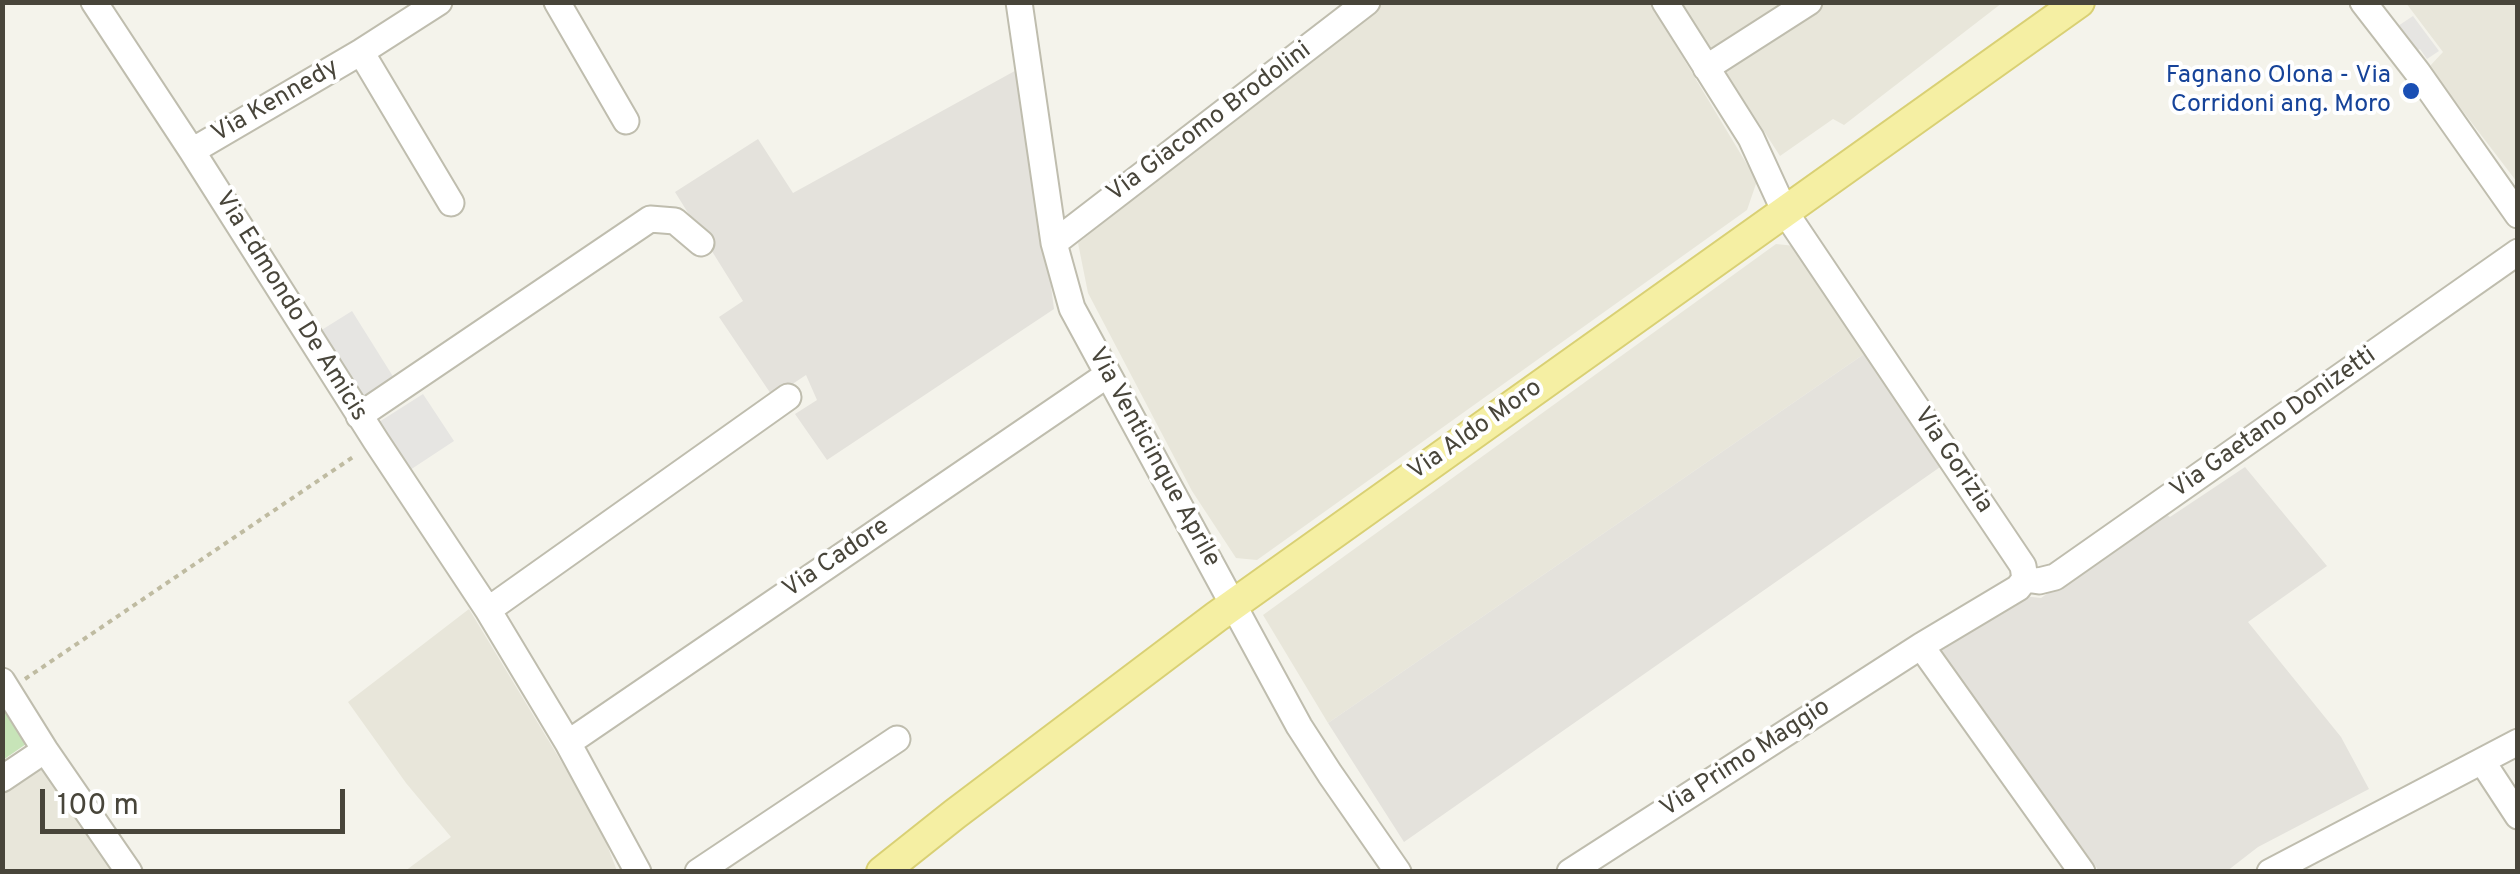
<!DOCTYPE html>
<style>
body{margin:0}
#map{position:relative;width:2520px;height:874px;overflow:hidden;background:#f4f3eb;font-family:Overpass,sans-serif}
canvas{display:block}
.frame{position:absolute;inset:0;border:5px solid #48453a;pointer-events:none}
.scale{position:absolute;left:40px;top:789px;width:305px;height:45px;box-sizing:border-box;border:5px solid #48453a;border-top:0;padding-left:12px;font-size:30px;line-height:35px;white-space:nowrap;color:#48453a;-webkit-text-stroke:8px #fff;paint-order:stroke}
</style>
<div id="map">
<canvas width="2520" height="874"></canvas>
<div class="frame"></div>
<div class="scale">100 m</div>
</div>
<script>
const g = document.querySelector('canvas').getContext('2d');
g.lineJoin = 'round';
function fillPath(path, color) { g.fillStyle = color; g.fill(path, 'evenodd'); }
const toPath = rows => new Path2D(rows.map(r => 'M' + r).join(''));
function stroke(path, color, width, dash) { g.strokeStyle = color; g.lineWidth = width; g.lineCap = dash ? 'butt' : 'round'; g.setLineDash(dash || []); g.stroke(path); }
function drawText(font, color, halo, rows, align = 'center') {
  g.font = font + ' Overpass,sans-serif'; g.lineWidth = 8; g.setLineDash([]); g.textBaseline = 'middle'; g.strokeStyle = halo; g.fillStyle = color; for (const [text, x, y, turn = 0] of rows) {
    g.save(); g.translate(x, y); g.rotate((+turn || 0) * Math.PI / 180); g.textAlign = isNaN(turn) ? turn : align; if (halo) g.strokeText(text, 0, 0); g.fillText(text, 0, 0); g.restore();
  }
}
const residential = toPath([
 [1381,3,1650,3,1757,181,1747,210,1257,560,1236,558,1192,491,1088,293,1078,243],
 [1681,3,2002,3,1844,125,1833,119,1780,156],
 [2406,3,2517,3,2517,182,2429,67,2443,52],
 [1776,244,1795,246,1867,352,1328,723,1263,615],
 [469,609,599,824,617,871,405,871,451,837,406,783,348,702],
 [35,769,48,771,120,871,3,871,2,792]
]);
const industrial = toPath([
 [1022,67,1054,309,827,460,795,414,817,400,806,375,773,397,719,317,743,301,675,192,758,139,793,193],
 [1867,352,1943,465,1404,842,1328,723],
 [2245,467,2327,566,2248,622,2341,737,2369,789,2258,847,2227,871,2099,871,1941,651,2023,596,2041,598,2163,512,2170,517]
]);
const green = toPath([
 [2,699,29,742,3,760,2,760]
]);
const parking = toPath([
 [2413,16,2439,51,2427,59,2420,49,2416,51,2398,26],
 [352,311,394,378,362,398,320,331],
 [423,394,454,441,410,470,379,422]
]);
const path = toPath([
 [25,679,356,455]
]);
const minor = toPath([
 [94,2,192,151,376,441,488,610,568,743,638,872],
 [557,2,626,121],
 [1019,2,1054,243,1072,308,1299,726,1330,774,1398,872],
 [1665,2,1751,138,1785,212,2023,566,2025,579,2018,588,1921,646,2082,872],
 [2363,2,2418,73,2518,215],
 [361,52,451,203],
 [1706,68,1809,2],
 [192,151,361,52,439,2],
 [1054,243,1367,2],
 [359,416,650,219,675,221,701,243],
 [2025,579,2039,581,2055,577,2518,252],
 [488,610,788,397],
 [2,681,45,750,129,872],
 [568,743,1107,375],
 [2482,761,2518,816],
 [2,779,45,750],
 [698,872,897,739],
 [1570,872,1921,646],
 [2270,872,2518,742]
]);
const major = toPath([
 [882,872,955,814,1216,617,2079,2]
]);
const markers = [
 [2411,91,10,"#1a4fb4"]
];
const transitNames = [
 ["Fagnano Olona - Via",2391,77],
 ["Corridoni ang. Moro",2391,106]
];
const streetNames = [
 ["Via Kennedy",276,102,-30],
 ["Via Giacomo Brodolini",1210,123,-37],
 ["Via Edmondo De Amicis",290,307,58],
 ["Via Gaetano Donizetti",2274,424,-35],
 ["Via Aldo Moro",1476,431,-35],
 ["Via Venticinque Aprile",1153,458,61],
 ["Via Gorizia",1952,461,56],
 ["Via Cadore",837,559,-34],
 ["Via Primo Maggio",1746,759,-33]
];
fillPath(residential, '#e8e6da');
fillPath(industrial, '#e4e2dc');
fillPath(green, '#c7e4b8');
fillPath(parking, '#e6e5e2');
stroke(minor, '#bfbdae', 29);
stroke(major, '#d9d074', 34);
stroke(path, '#bfbba1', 4, [5, 5]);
stroke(minor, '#fff', 25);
stroke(major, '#f5efa3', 30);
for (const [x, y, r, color] of markers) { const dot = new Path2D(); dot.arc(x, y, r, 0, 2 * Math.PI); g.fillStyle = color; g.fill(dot); stroke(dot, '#fff', 4); }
drawText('25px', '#164399', '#fff', transitNames, 'right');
drawText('25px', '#48453a', '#fff', streetNames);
</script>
